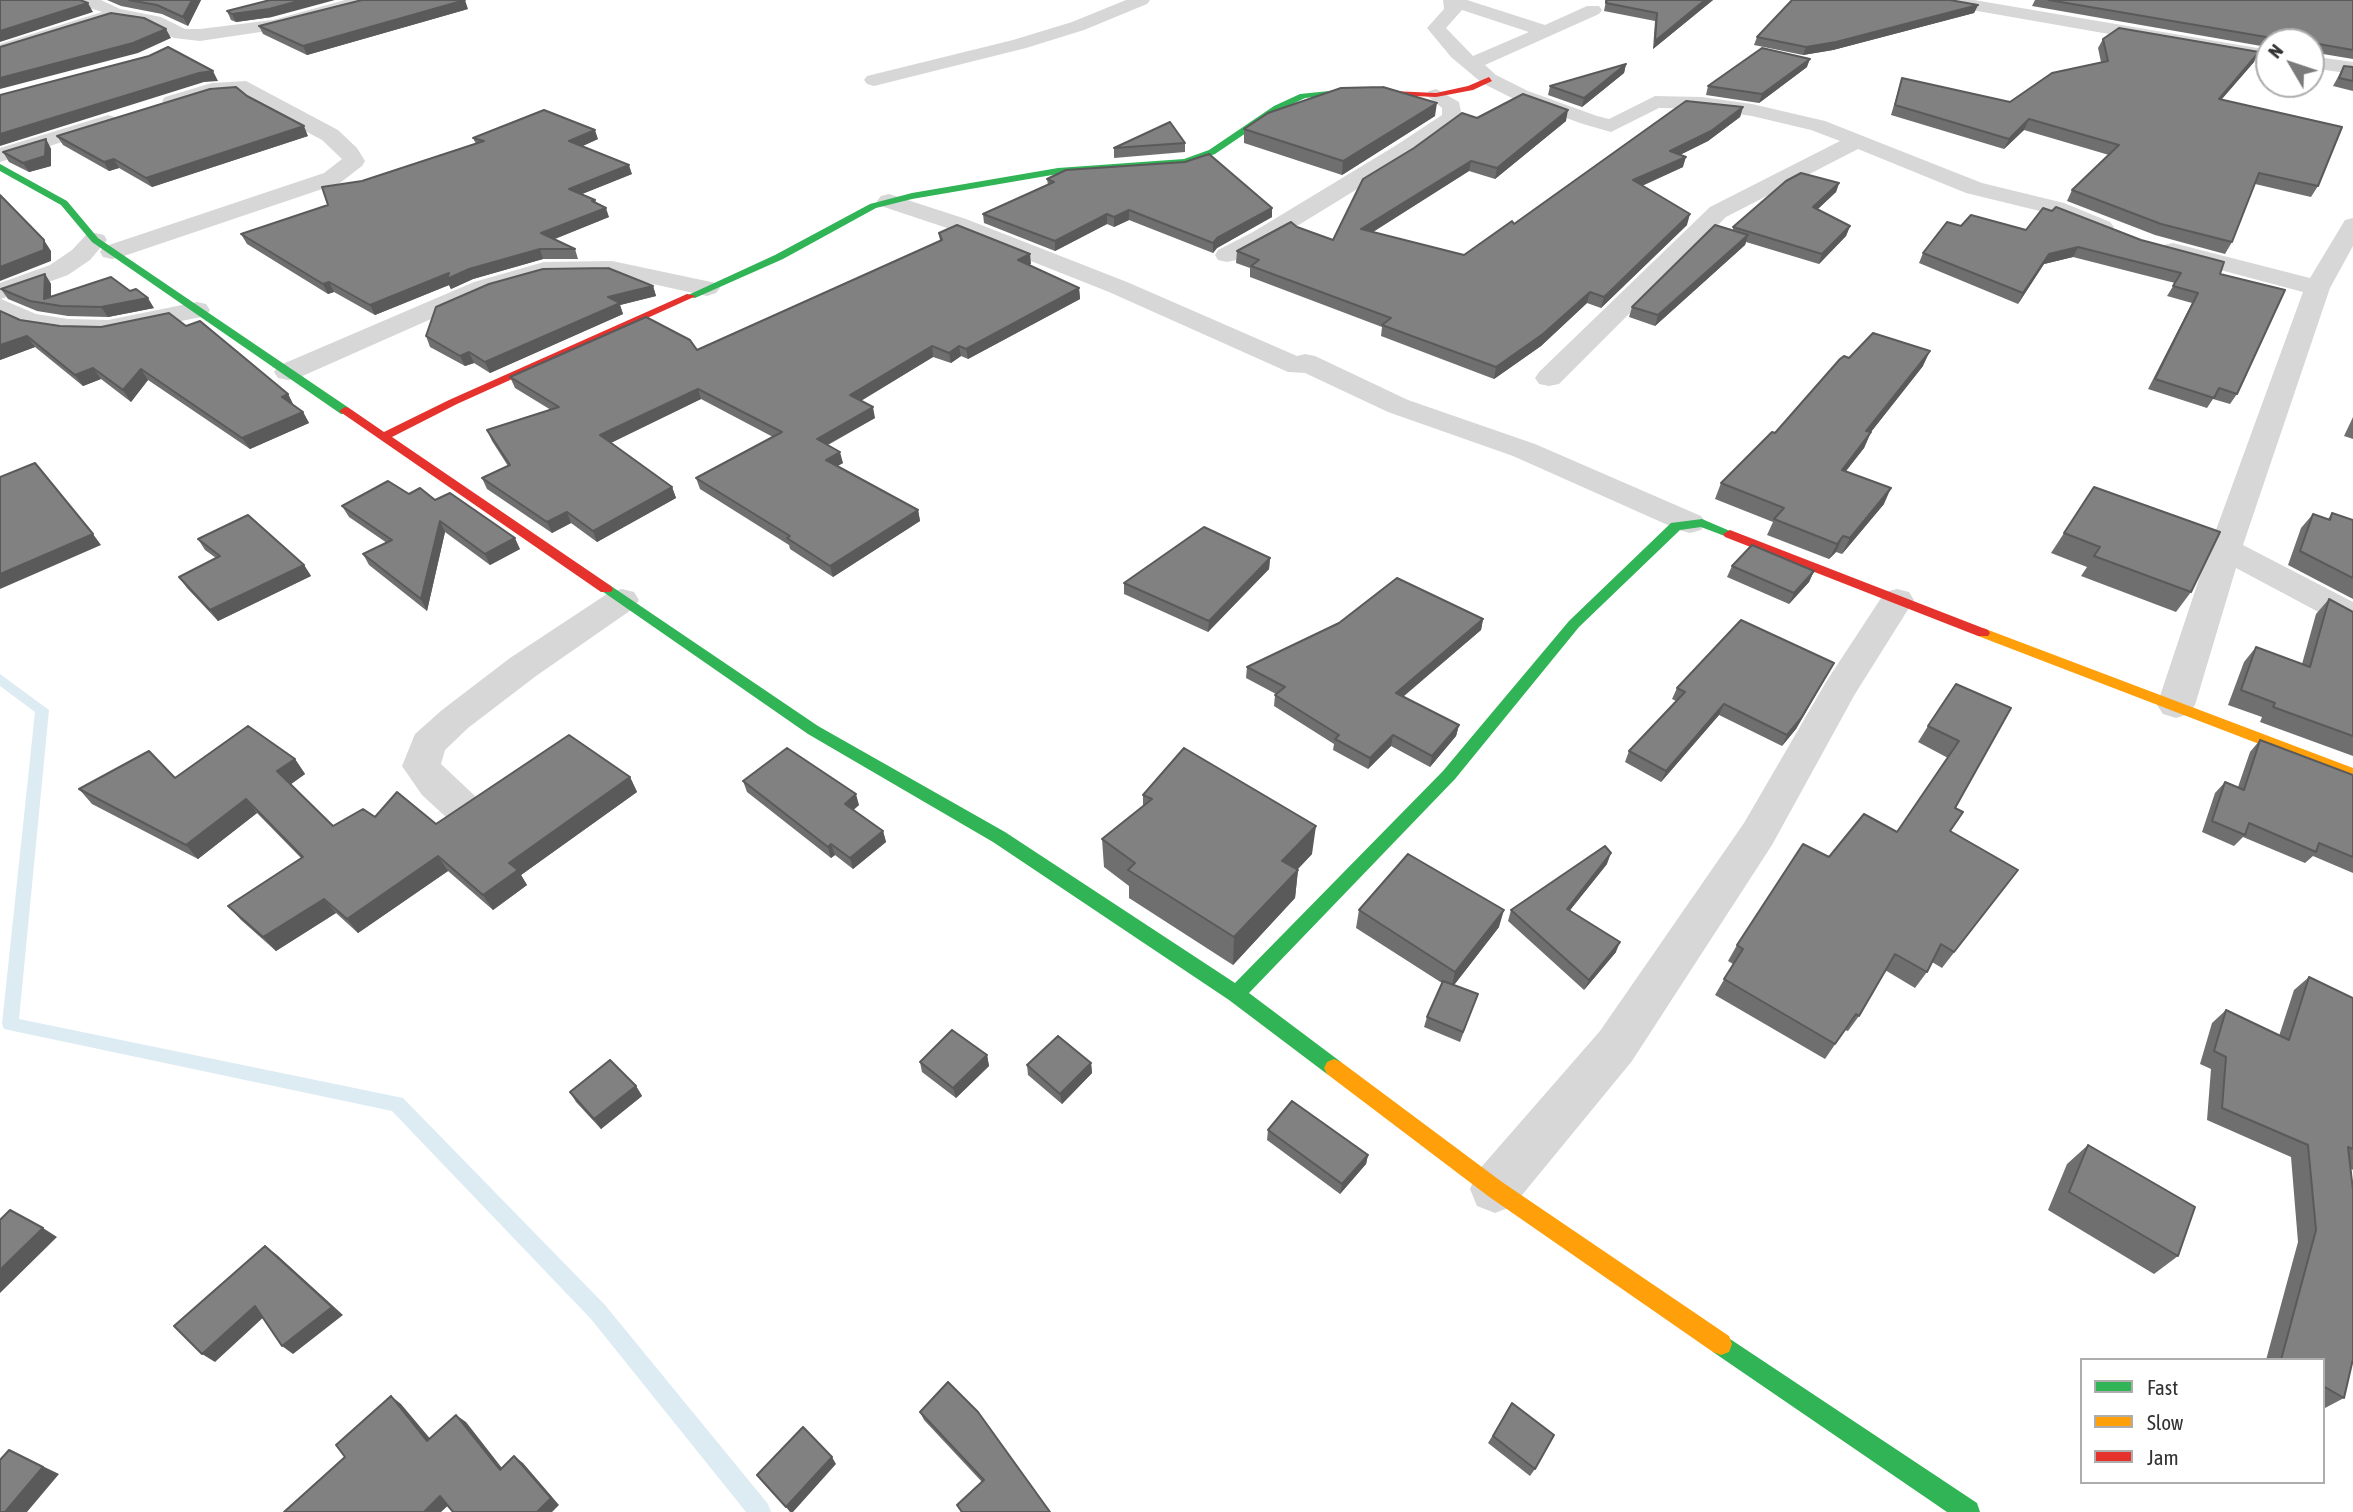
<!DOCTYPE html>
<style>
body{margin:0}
#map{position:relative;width:2353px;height:1512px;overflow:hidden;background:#fff;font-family:"Asap Condensed",sans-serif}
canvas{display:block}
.legend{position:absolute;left:2080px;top:1358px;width:245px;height:126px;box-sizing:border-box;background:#fff;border:2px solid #adadad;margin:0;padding:9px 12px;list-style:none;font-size:21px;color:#333}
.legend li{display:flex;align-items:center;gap:14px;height:35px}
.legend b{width:35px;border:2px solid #adadad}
.north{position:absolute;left:2255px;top:28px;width:70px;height:70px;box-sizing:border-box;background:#fff;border:2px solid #adadad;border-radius:50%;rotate:309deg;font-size:19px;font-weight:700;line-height:28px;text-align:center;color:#333}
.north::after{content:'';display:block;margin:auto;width:24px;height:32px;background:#7a7a7a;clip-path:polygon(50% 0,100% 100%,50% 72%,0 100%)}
</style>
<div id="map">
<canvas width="2353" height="1512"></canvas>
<ul class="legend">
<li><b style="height:9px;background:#30b455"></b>Fast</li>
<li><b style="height:9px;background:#ff9f0a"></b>Slow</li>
<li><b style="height:9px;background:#e5322d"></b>Jam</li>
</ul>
<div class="north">N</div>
</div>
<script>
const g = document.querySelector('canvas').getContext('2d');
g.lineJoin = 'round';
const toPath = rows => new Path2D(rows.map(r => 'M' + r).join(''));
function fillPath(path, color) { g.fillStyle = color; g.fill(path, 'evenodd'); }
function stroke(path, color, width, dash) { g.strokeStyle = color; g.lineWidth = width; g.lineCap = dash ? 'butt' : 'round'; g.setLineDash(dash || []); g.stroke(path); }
const stream = toPath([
 [0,674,49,710,19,1019,403,1098,605,1305,768,1504,771,1512,746,1512,591,1319,392,1111,4,1029,2,1024,35,712,0,686,0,674]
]);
const street = toPath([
 [75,0,101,0,120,9,161,17,185,29,200,29,273,20,345,0,374,0,371,4,274,30,200,41,174,38,150,25,116,19,101,26,0,56,0,44,102,12,78,4,75,0],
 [1126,0,1150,0,1147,4,1084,30,1026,48,874,86,867,84,864,80,867,76,1013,40,1072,22,1126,0],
 [1443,0,1467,0,1545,25,1587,6,1599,6,1602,10,1599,14,1485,65,1496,75,1528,91,1597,116,1609,119,1655,96,1702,97,1752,104,1825,121,1982,183,2064,203,2110,222,2114,227,2110,232,2094,232,2048,213,1966,193,1858,149,1726,217,1559,384,1549,386,1539,384,1535,378,1539,372,1710,207,1840,141,1811,130,1752,116,1702,109,1659,108,1611,132,1583,124,1514,99,1482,83,1451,57,1427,28,1444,9,1443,0],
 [1462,10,1529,32,1473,56,1446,28,1462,10],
 [1934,0,1974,0,2269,50,2269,62,1943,5,1934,0],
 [2311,56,2353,62,2353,74,2311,68,2311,56],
 [246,81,338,130,357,148,365,161,362,166,340,183,121,257,112,259,103,257,100,252,103,247,324,173,342,159,322,140,253,103,241,93,214,95,172,107,165,105,162,101,165,97,212,83,246,81],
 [1436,89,1459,102,1462,117,1459,121,1411,156,1271,242,1236,260,1227,262,1218,260,1215,255,1218,250,1253,232,1395,146,1442,115,1442,108,1426,95,1429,91,1436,89],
 [108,115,115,117,118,121,115,125,0,162,0,148,108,115],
 [889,194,966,219,1127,282,1297,356,1305,354,1315,356,1408,400,1535,444,1701,516,1706,523,1701,530,1690,533,1679,530,1513,456,1388,412,1305,373,1288,372,1109,292,950,229,881,206,877,201,881,196,889,194],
 [2353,218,2353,246,2330,288,2243,545,2353,602,2353,627,2341,624,2236,568,2195,705,2189,714,2176,718,2163,714,2157,705,2209,549,2303,292,2164,255,2161,250,2164,245,2173,243,2310,278,2345,220,2353,218],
 [95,233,104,235,107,240,90,260,68,275,1,299,36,314,68,319,108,320,197,302,206,304,210,310,206,316,108,336,68,335,29,329,0,317,0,283,50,265,72,250,86,235,95,233],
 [612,261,716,283,720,288,716,293,707,296,612,275,546,276,492,292,298,378,288,380,278,378,274,372,278,366,474,282,544,262,612,261],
 [622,589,634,592,639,600,634,608,536,676,468,728,445,750,441,764,474,795,480,806,474,817,460,821,446,817,422,795,402,766,415,734,442,710,510,658,610,592,622,589],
 [1897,589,1909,592,1914,600,1855,694,1772,845,1632,1061,1513,1206,1495,1213,1477,1206,1470,1189,1477,1172,1600,1031,1744,823,1826,682,1885,592,1897,589]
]);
const fast = toPath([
 [1349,89,1352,89,1352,93,1305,98,1280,110,1215,154,1188,164,1058,174,912,199,876,208,783,259,695,298,686,296,775,255,870,204,912,193,1058,168,1184,159,1209,150,1274,106,1300,94,1349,89],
 [0,164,67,201,98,238,349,408,349,414,341,414,92,242,61,205,0,171,0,164],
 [1702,519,1737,534,1730,538,1701,527,1680,530,1579,627,1455,779,1249,993,1341,1062,1344,1068,1341,1074,1334,1077,1327,1074,1229,1000,993,842,808,734,599,589,606,585,611,586,818,726,1005,832,1235,983,1443,771,1569,621,1671,523,1702,519],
 [1721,1333,1977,1503,1980,1512,1947,1512,1713,1352,1710,1344,1713,1336,1721,1333]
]);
const slow = toPath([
 [1983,628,2353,768,2353,780,1978,636,1976,633,1983,628],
 [1334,1059,1341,1062,1502,1182,1729,1336,1732,1344,1729,1352,1721,1355,1713,1352,1488,1196,1327,1074,1324,1068,1327,1062,1334,1059]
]);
const jam = toPath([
 [1489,77,1492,81,1473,90,1436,97,1349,93,1345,91,1349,89,1436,93,1468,86,1489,77],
 [687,294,696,296,457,404,392,437,611,586,613,589,611,592,601,592,339,411,345,407,349,408,384,432,449,400,687,294],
 [1730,530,1988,630,1990,633,1988,636,1978,636,1725,537,1723,534,1730,530]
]);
const wall = toPath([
 [107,0,201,0,188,26,162,14,121,6],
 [1713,0,1653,49,1655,21,1604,11,1606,1],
 [2035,0,2353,0,2353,59,2311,52,2311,42,2269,42,2269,45,2267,47,2032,6],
 [1978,5,1974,13,1833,50,1803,55,1754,45,1757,37],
 [468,9,307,55,263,34,259,26],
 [227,11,272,17,236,22,231,20],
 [2103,39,2254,62,2222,99,2318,186,2311,197,2255,184,2232,242,2225,254,2155,235,2067,201,2072,190,2109,155,2024,130,2004,149,1891,115,1902,78,2010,102,2101,62,2098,48],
 [1626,64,1624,73,1582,107,1548,95,1550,86],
 [2344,66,2353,67,2353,91,2333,86],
 [1807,67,1759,103,1706,95,1708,86],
 [247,96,308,136,152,187,119,168,109,171,63,145,57,136],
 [1743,107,1740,117,1708,141,1680,155,1683,167,1642,186,1687,225,1601,308,1587,303,1541,346,1494,379,1381,336,1382,327,1250,277,1250,268,1236,263,1237,251,1297,227,1333,240,1477,118,1566,121,1495,179,1469,171,1373,232,1464,255,1514,224],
 [1435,116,1342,175,1244,143,1244,129],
 [473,138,598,139,582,146,632,174,582,194,595,200,596,203,609,217,554,239,575,249,578,259,543,259,473,279,451,289,449,285,375,315,334,292,328,294,247,244,241,234,328,205,362,181,476,144],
 [46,139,51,149,51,166,29,172,9,162,3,152],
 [1185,143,1185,152,1114,158,1114,148],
 [1047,179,1272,208,1272,217,1217,248,1213,253,1129,220,1114,227,1107,224,1055,251,984,223,983,214,1048,185],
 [1839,183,1836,192,1817,210,1850,226,1846,236,1819,264,1746,242,1745,245,1655,326,1629,317,1632,307,1733,230,1733,227],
 [1961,226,2026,230,2220,274,2237,394,2230,404,2213,399,2207,408,2148,389,2192,303,2167,296,2175,283,2073,257,2044,264,2018,304,1919,263,1923,253],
 [939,233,1031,264,1029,265,1079,288,1080,299,968,359,961,356,951,363,933,357,861,401,875,418,828,445,843,463,837,466,918,510,920,521,833,577,790,549,789,545,700,489,696,478,773,437,701,399,611,443,672,487,676,498,597,542,571,523,552,533,487,489,482,478,508,466,492,441,487,430,551,410,515,388,510,377,697,350,940,241],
 [45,274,51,284,51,297,154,308,108,317,68,316,37,311,8,299,1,289],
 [653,286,656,296,620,305,623,314,490,373,474,363,465,366,430,347,426,336],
 [20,320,60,326,101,327,186,326,288,394,294,406,303,412,309,423,250,449,148,380,131,402,101,379,83,386,35,347,0,360],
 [1849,358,1923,366,1871,432,1864,448,1846,471,1884,504,1842,554,1836,552,1829,559,1767,535,1773,522,1715,499,1721,483,1775,433],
 [2353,417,2353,439,2344,436],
 [2094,487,2191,592,2176,612,2081,576,2087,567,2051,553],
 [409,494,435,500,520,549,490,565,445,532,427,611,369,565,363,554,387,543,349,517,342,506],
 [2332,513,2353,520,2353,599,2288,565,2301,528,2313,514,2328,519],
 [198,539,304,565,311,576,218,621,187,588,179,577,216,558,205,550],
 [1270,558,1269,569,1208,632,1124,594,1124,583],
 [1732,566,1814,571,1809,582,1789,604,1727,577],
 [2329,599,2353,612,2353,756,2260,722,2262,717,2228,705,2244,662,2256,647,2302,664,2316,614],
 [1483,619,1481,630,1403,697,1459,725,1456,736,1430,767,1391,746,1368,769,1333,750,1334,744,1274,706,1275,695,1276,694,1246,678,1247,667],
 [1828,674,1796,729,1782,746,1719,715,1661,782,1625,762,1629,751,1676,701,1672,699,1677,688],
 [2011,708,1955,808,1950,831,2018,870,1942,968,1932,962,1927,972,1915,988,1885,970,1859,1016,1848,1031,1845,1030,1825,1059,1715,995,1733,964,1728,961,1737,945,1829,857,1897,832,1948,758,1918,742,1928,726],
 [2260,740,2353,815,2353,873,2313,856,2305,863,2243,837,2234,846,2202,832,2215,793,2225,782,2238,787,2250,752],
 [295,759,305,774,290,785,333,826,375,817,436,824,630,777,637,792,521,875,527,885,493,910,448,871,358,933,336,913,276,951,241,920,228,906,301,858,257,813,198,859,92,804,79,789,175,778],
 [743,781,859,805,853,810,883,831,886,842,853,869,835,855,831,858,747,792],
 [1143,795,1312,854,1297,870,1298,870,1295,898,1233,965,1129,898,1129,886,1104,867,1102,839,1143,806],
 [1607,864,1570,910,1616,952,1584,990,1508,921,1511,910],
 [1359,910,1499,927,1454,985,1478,994,1460,1042,1424,1027,1427,1017,1442,983,1356,928],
 [2309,977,2353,998,2353,1170,2351,1169,2344,1398,2325,1408,2323,1407,2323,1360,2266,1360,2298,1242,2291,1157,2207,1120,2211,1069,2200,1064,2212,1023,2226,1010,2279,1036,2294,990],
 [987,1055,989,1066,956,1098,922,1072,920,1062],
 [1091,1063,1092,1073,1062,1104,1028,1075,1027,1065],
 [636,1086,642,1096,601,1129,576,1102,570,1092],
 [1268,1130,1368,1155,1366,1164,1340,1194,1267,1140],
 [2088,1145,2178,1256,2154,1274,2048,1210,2067,1164],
 [1512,1403,1535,1469,1530,1476,1488,1443],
 [920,1412,1050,1512,961,1512,957,1505,982,1482,924,1420]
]);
const shadedWall = toPath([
 [192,0,201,0,188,26,183,17],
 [302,0,335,0,272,17,236,22,232,14],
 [465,0,468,9,307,55,303,46],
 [1705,0,1713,0,1653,49,1655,41],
 [88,3,93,12,0,42,0,31],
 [1978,5,1974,13,1833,50,1803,55,1806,47],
 [166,29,171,38,138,53,0,89,0,78],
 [2259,52,2254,62,2213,109,2219,99],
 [1810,59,1807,67,1759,103,1762,94],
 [1626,64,1624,73,1582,107,1584,98],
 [213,71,218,81,204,82,0,146,0,134,199,73],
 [1437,103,1435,116,1342,175,1343,161],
 [1743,107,1740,117,1708,141,1667,161,1670,151],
 [1568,110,1566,121,1495,179,1497,168],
 [2029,119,2024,130,2004,149,2009,139],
 [304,126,308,136,152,187,146,178],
 [595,130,598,139,572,151,569,141],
 [46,139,51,149,51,166,29,172,23,163],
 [1686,157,1683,167,1630,191,1633,180],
 [114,159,119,168,109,171,104,162],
 [1471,161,1469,171,1360,240,1361,229],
 [629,165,632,174,572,198,569,189],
 [1839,183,1836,192,1809,217,1813,207],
 [606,208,609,217,545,243,541,233],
 [1272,208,1272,217,1217,248,1213,253,1213,243,1217,238],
 [1129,210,1129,220,1114,227,1114,217],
 [1107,214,1107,224,1055,251,1055,241],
 [1690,214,1687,225,1601,308,1604,297],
 [1850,226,1846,236,1819,264,1822,254],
 [1748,235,1745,245,1655,326,1658,315],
 [44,240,51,251,51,261,0,281,0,267],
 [2078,247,2073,257,2044,264,2018,304,2023,293,2049,254],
 [540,249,543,259,473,279,451,289,449,285,375,315,370,305,449,273,469,269],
 [1030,254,1031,264,1019,270,1018,260],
 [45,274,51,284,51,305,44,299],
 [329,282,334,292,328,294,323,284],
 [653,286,656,296,620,305,623,314,490,373,485,362,608,297],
 [1079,288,1080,299,968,359,966,349],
 [1590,292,1587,303,1541,346,1494,379,1496,367],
 [148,298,154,308,108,317,101,307],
 [27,336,35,347,0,360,0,345],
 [932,346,933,357,852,406,850,395],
 [959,346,961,356,951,363,949,353],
 [1930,351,1923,366,1859,447,1866,431],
 [469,352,474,363,465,366,460,356],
 [93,368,101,379,83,386,75,375],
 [141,369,148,380,131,402,123,390],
 [698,389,701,399,604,446,600,435],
 [288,394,294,406,282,397],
 [873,407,875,418,819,449,817,439],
 [303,412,309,423,250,449,242,438],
 [1871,432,1864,448,1835,485,1842,470],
 [840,452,843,463,829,471,826,460],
 [672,487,676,498,597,542,593,531],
 [1891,488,1884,504,1842,554,1850,538],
 [918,510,920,521,833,577,830,566],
 [567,512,571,523,552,533,547,522],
 [440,521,445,532,427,611,421,599],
 [93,534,101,545,0,589,0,574],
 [1843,536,1836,552,1829,559,1837,544],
 [515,538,520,549,490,565,485,554],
 [1270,558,1269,569,1208,632,1209,621],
 [304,565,311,576,218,621,210,610],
 [1814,571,1809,582,1789,604,1794,593],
 [1483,619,1481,630,1394,704,1396,693],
 [1834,663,1796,729,1782,746,1787,735],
 [1724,704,1719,715,1661,782,1666,771],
 [1459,725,1456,736,1430,767,1432,756],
 [1393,735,1391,746,1368,769,1370,758],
 [295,759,305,774,288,786,277,771],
 [630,777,637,792,521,875,527,885,493,910,483,895,509,863],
 [856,794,859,805,848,815,845,804],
 [246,799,257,813,198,859,186,845],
 [1316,826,1312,854,1279,889,1282,861],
 [883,831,886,842,853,869,850,858],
 [831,844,835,855,831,858,828,847],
 [1611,853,1607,864,1563,919,1567,909],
 [438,856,448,871,358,933,347,919],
 [1298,870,1295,898,1233,965,1234,937],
 [324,899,336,913,276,951,263,937],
 [1504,910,1499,927,1451,989,1455,972],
 [1620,942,1616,952,1584,990,1589,980],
 [987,1055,989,1066,956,1098,953,1088],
 [1091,1063,1092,1073,1062,1104,1060,1094],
 [636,1086,642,1096,601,1129,594,1119],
 [1368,1155,1366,1164,1340,1194,1342,1184],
 [43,1228,57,1237,0,1293,0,1270],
 [265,1246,277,1255,343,1315,293,1354,282,1346],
 [255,1306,267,1314,215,1362,202,1354],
 [391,1396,401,1404,438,1448,427,1441],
 [456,1415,466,1422,509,1477,500,1470],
 [9,1450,59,1474,27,1512,5,1512],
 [514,1456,523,1463,559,1505,552,1512,537,1512],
 [832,1457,836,1464,793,1512,790,1512,786,1507],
 [440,1496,451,1503,441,1512,424,1512]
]);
const building = toPath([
 [0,0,80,0,88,3,0,31,0,0],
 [129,0,192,0,183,17,157,5,129,0],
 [270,0,302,0,269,9,232,14,227,11,270,0],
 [362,0,465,0,303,46,259,26,362,0],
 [1608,0,1705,0,1655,41,1657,13,1606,3,1606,1,1608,0],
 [1792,0,1950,0,1978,5,1836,42,1806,47,1757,37,1792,0],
 [2049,0,2353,0,2353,50,2273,36,2272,38,2049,0],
 [111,13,144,18,166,29,133,43,0,78,0,47,111,13],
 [2119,28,2259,52,2219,99,2342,127,2318,186,2259,173,2232,242,2161,224,2072,190,2119,145,2029,119,2009,139,1895,105,1902,78,2010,102,2052,73,2108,61,2103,39,2119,28],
 [168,47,213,71,199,73,0,134,0,95,149,56,168,47],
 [1762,48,1810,59,1762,94,1708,86,1762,48],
 [1626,64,1584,98,1550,86,1626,64],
 [2344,66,2353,67,2353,81,2339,78,2344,66],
 [236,87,247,96,304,126,146,178,114,159,104,162,57,136,210,89,236,87],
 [1383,87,1437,103,1343,161,1244,129,1268,113,1341,88,1383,87],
 [1523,94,1568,110,1497,168,1471,161,1361,229,1464,255,1512,221,1514,224,1686,101,1743,107,1711,131,1670,151,1686,157,1633,180,1690,214,1604,297,1590,292,1543,334,1496,367,1382,325,1391,318,1251,266,1259,260,1237,251,1291,222,1297,227,1333,240,1363,179,1414,148,1462,113,1477,118,1523,94],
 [544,110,595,130,569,141,629,165,569,189,595,200,592,201,606,208,541,233,575,249,540,249,469,269,447,279,449,273,370,305,329,282,323,284,241,234,328,205,322,187,362,181,484,141,473,138,544,110],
 [1170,122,1185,143,1114,148,1170,122],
 [46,139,45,156,23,163,3,152,46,139],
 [1209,154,1272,208,1217,238,1213,243,1129,210,1114,217,1107,214,1055,241,983,214,1054,182,1047,179,1066,170,1185,162,1209,154],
 [1801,173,1839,183,1813,207,1850,226,1822,254,1733,227,1786,181,1801,173],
 [0,195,44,240,44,250,0,267,0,195],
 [2056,207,2141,240,2224,262,2220,274,2285,290,2237,394,2219,388,2214,398,2155,379,2198,293,2173,286,2181,273,2078,247,2049,254,2023,293,1923,253,1947,222,1961,226,1971,215,2026,230,2043,208,2052,211,2056,207],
 [957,225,1030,254,1018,260,1079,288,966,349,959,346,949,353,932,346,850,395,873,407,817,439,840,452,826,460,918,510,830,566,787,538,790,536,696,478,782,432,698,389,600,435,672,487,593,531,567,512,547,522,482,478,510,465,487,430,559,407,510,377,646,317,690,340,697,350,942,240,939,233,957,225],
 [1715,225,1748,235,1658,315,1632,307,1715,225],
 [608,268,653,286,608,297,620,303,485,362,469,352,460,356,426,336,436,307,489,284,543,269,608,268],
 [45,274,44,299,111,277,130,291,136,289,148,298,101,307,61,306,30,301,1,289,45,274],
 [0,311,20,320,60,326,101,327,169,313,186,326,200,321,288,394,282,397,303,412,242,438,141,369,123,390,93,368,75,375,27,336,0,345,0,311],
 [1873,333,1930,351,1866,431,1871,432,1842,470,1891,488,1850,538,1843,536,1837,544,1774,519,1784,508,1721,483,1772,432,1775,433,1840,359,1844,356,1849,358,1873,333],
 [35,463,93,534,0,574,0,477,35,463],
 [388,481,409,494,420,488,435,500,450,493,515,538,485,554,440,521,421,599,363,554,392,540,342,506,388,481],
 [2094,487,2220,532,2191,592,2094,556,2100,547,2064,533,2094,487],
 [2332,513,2353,520,2353,578,2300,551,2313,514,2330,520,2332,513],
 [248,515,304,565,210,610,179,577,220,556,198,539,248,515],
 [1204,527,1270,558,1209,621,1124,583,1204,527],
 [1752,545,1814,571,1794,593,1732,566,1752,545],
 [1397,578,1483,619,1396,693,1459,725,1432,756,1393,735,1370,758,1335,739,1339,735,1275,695,1285,687,1247,667,1339,623,1397,578],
 [2329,599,2353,612,2353,736,2273,707,2275,703,2241,690,2256,647,2310,667,2329,599],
 [1741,620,1834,663,1801,718,1787,735,1724,704,1666,771,1629,751,1685,692,1677,688,1741,620],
 [1956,684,2011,708,1955,808,1963,812,1950,831,2018,870,1954,952,1941,944,1927,972,1895,954,1859,1016,1856,1014,1835,1044,1724,979,1743,949,1737,945,1803,844,1829,857,1864,814,1897,832,1959,741,1928,726,1956,684],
 [248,726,295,759,277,771,333,826,363,809,375,817,397,792,436,824,569,735,630,777,509,863,518,870,483,895,438,856,347,919,324,899,263,937,228,906,303,857,246,799,186,845,79,789,149,751,175,778,248,726],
 [2260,740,2353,775,2353,857,2319,843,2316,852,2249,823,2245,835,2212,821,2225,782,2244,790,2260,740],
 [787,748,856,794,845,804,883,831,850,858,831,844,828,847,743,781,787,748],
 [1184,748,1316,826,1282,861,1298,870,1234,937,1128,870,1135,863,1102,839,1152,799,1143,795,1184,748],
 [1605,846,1611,853,1567,909,1620,942,1589,980,1511,910,1605,846],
 [1408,854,1504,910,1455,972,1359,910,1408,854],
 [2309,977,2353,998,2353,1149,2348,1147,2353,1190,2353,1359,2344,1398,2323,1386,2323,1360,2281,1360,2316,1230,2308,1145,2222,1108,2226,1057,2214,1051,2226,1010,2289,1040,2309,977],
 [1443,981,1478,994,1463,1032,1427,1017,1443,981],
 [952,1030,987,1055,953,1088,920,1062,952,1030],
 [1058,1036,1091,1063,1060,1094,1027,1065,1058,1036],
 [610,1060,636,1086,594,1119,570,1092,610,1060],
 [1292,1101,1368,1155,1342,1184,1268,1130,1292,1101],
 [2088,1145,2195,1207,2178,1256,2069,1192,2088,1145],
 [10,1210,43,1228,0,1270,0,1220,10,1210],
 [265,1246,332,1307,282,1346,255,1306,202,1354,174,1326,265,1246],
 [948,1382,978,1412,1050,1512,962,1512,957,1505,984,1480,920,1412,948,1382],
 [391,1396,427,1441,456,1415,500,1470,514,1456,551,1498,537,1512,453,1512,440,1496,424,1512,284,1512,345,1457,336,1445,391,1396],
 [1512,1403,1554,1435,1535,1469,1493,1436,1512,1403],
 [803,1427,832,1457,786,1507,757,1475,803,1427],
 [9,1450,43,1467,5,1512,0,1512,0,1460,9,1450]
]);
fillPath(stream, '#ddebf3');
fillPath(street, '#d7d7d7');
fillPath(fast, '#30b455');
fillPath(slow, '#ff9f0a');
fillPath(jam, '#e5322d');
fillPath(wall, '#6f6f6f');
fillPath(shadedWall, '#5a5a5a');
fillPath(building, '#818181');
stroke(building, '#5a5a5a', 2);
</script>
